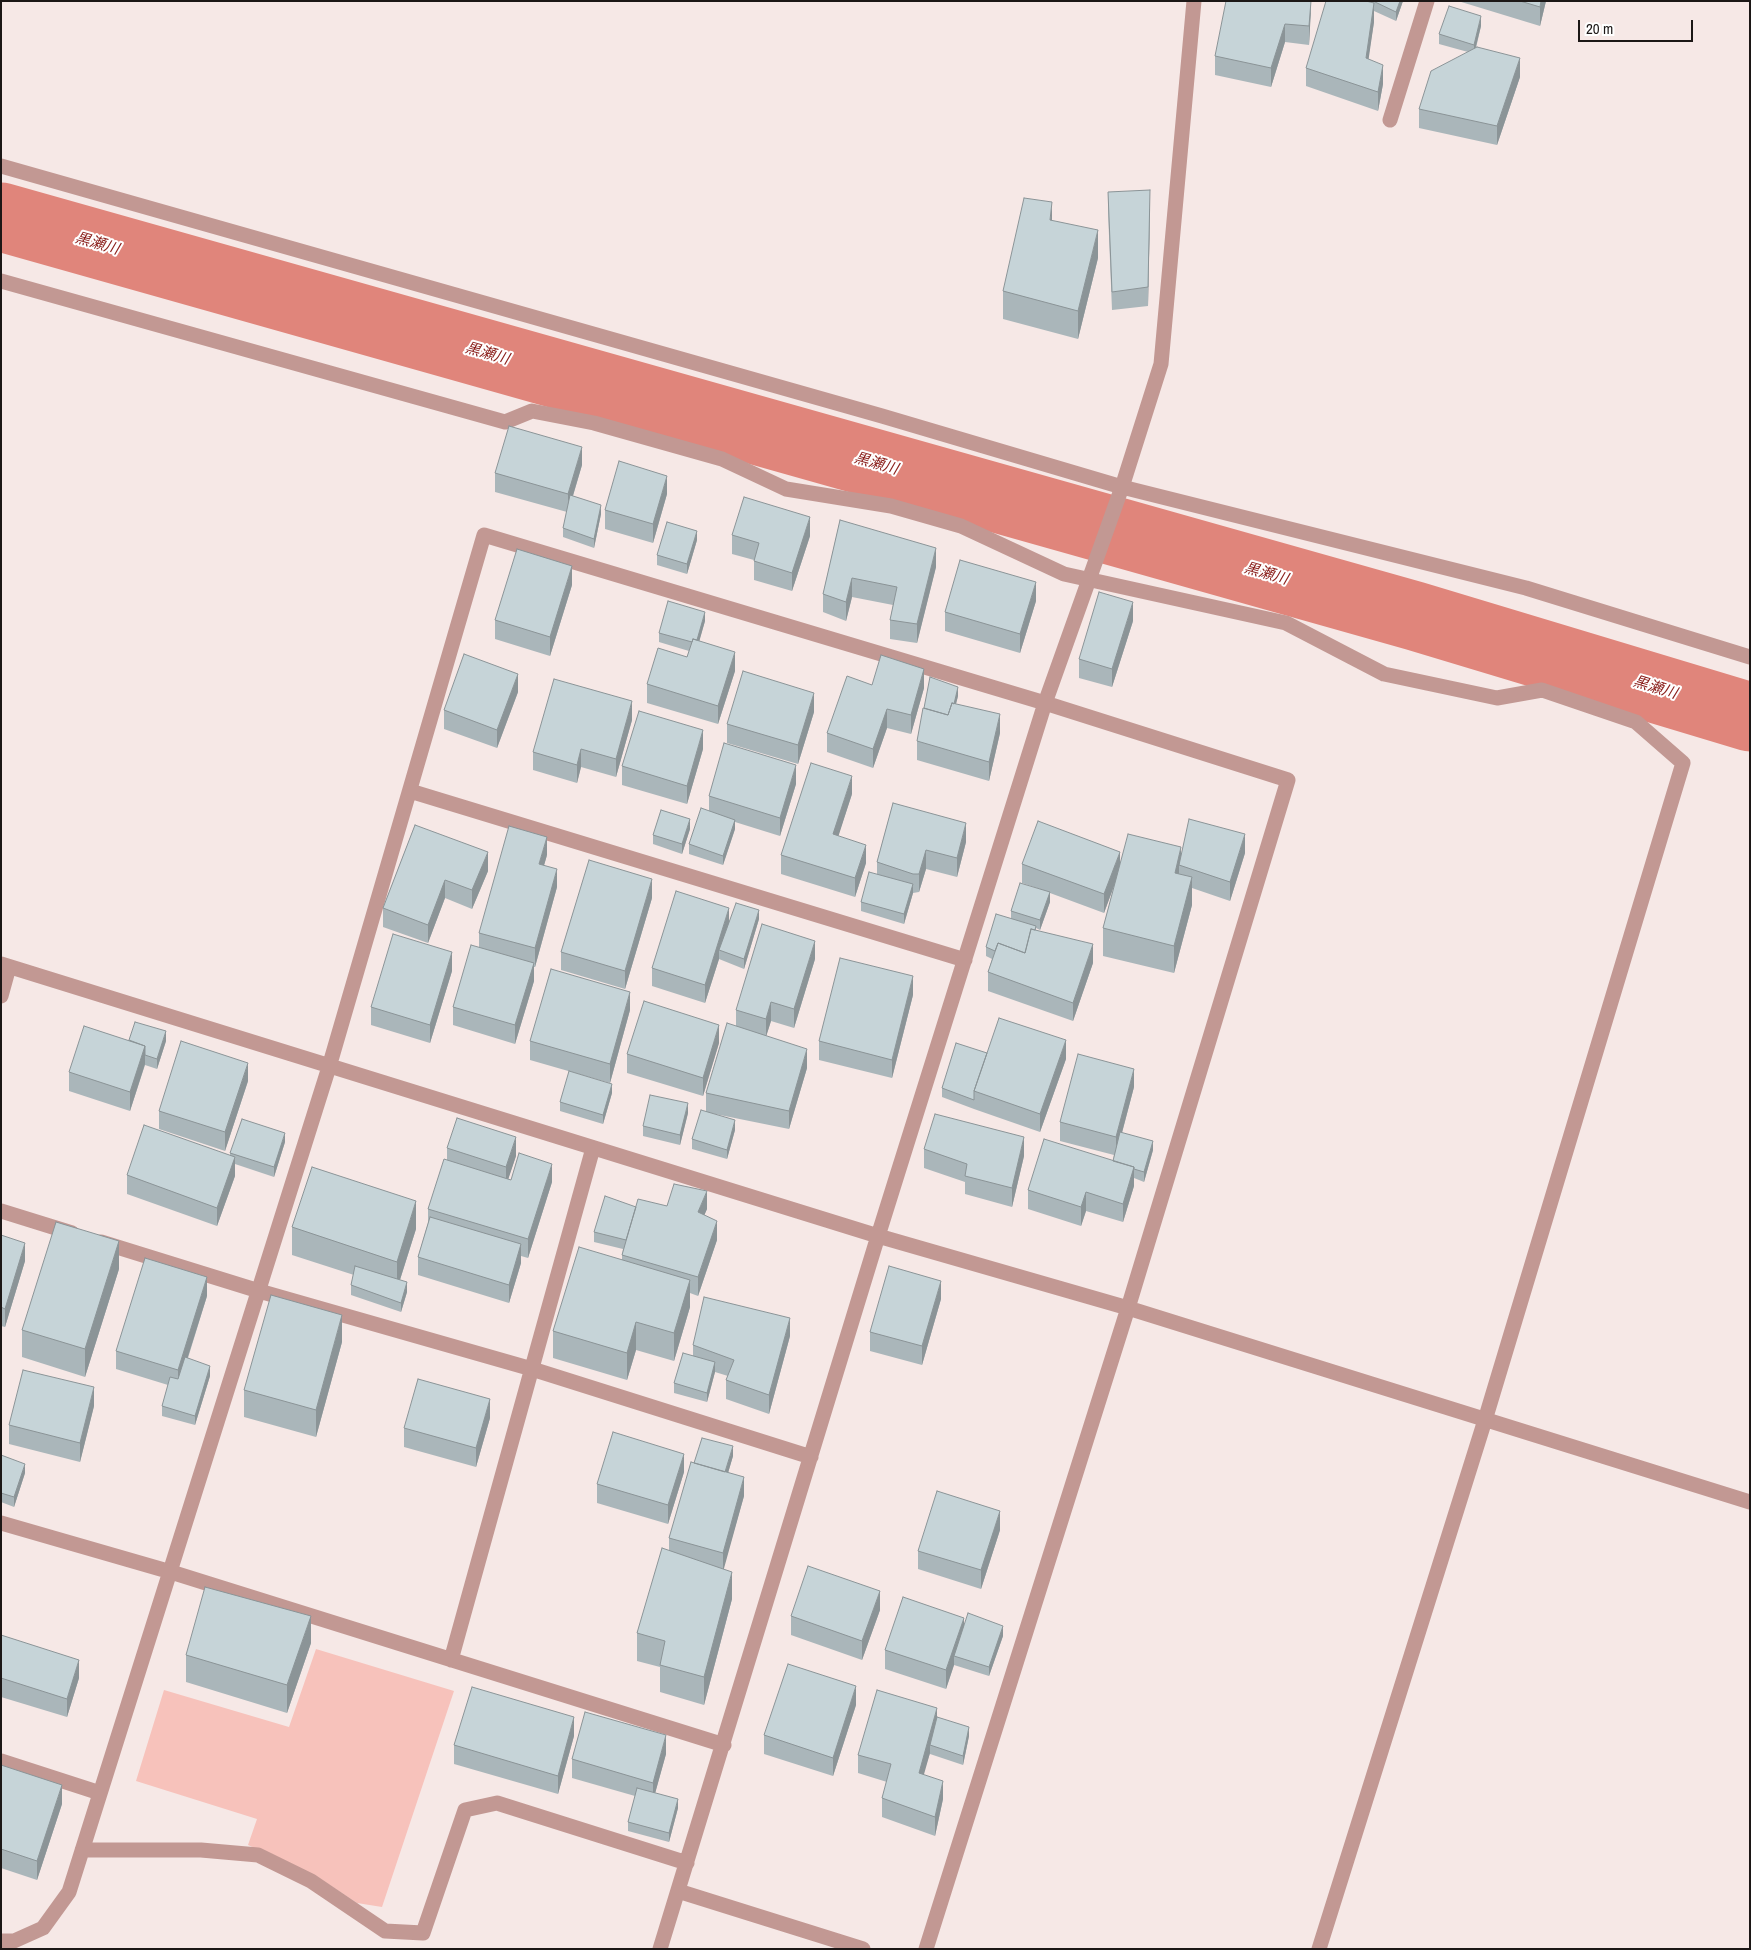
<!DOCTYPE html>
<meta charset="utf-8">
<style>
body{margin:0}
#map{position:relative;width:1751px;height:1950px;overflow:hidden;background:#f6e8e6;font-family:"Archivo Narrow",sans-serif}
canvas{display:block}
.frame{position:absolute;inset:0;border:2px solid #1c1716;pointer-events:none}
.scale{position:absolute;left:1578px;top:20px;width:115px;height:22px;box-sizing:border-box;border:2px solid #1c1716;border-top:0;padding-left:6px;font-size:15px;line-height:18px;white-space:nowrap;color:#1c1716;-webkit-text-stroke:4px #fff;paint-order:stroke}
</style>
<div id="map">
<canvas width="1751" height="1950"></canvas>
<div class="frame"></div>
<div class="scale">20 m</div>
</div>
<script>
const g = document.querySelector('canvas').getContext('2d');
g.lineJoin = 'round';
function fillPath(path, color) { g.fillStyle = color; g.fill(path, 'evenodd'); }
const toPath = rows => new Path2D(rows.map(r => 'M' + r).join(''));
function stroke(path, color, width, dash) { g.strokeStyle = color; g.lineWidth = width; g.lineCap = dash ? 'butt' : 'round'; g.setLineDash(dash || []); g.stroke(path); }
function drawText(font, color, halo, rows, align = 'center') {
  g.font = font + ' "Archivo Narrow","Noto Sans JP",sans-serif'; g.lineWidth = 4; g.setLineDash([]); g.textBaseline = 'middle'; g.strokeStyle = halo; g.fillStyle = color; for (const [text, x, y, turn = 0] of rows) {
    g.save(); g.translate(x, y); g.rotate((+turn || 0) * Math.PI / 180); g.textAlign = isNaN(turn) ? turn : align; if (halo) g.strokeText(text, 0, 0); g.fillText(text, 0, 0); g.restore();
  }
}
const green = toPath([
 [316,1649,454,1691,382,1907,357,1903,316,1876,248,1845,257,1819,136,1781,164,1690,289,1727]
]);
const river = toPath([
 [1,217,1415,616,1750,717]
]);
const street = toPath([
 [1390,120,1427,1],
 [1,166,882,416,1122,487,1526,588,1750,657],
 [1,281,505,422,532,411,594,423,722,459,786,489,891,506,961,526,1064,574,1286,623,1384,674,1497,698,1542,690,1636,722,1683,763,1485,1420,1319,1949],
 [410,791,965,960],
 [1,964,878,1236,1128,1308,1750,1502],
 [1,996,9,967],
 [1,1211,72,1233],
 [101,1242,259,1291,532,1369,811,1457],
 [1,1523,171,1572,724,1745],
 [451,1660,593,1148],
 [1,1761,100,1793],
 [82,1850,201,1850,258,1855,311,1881,385,1931,423,1933,465,1810,497,1803,687,1863],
 [678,1891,863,1949],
 [1,1941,14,1941,43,1928,69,1892,329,1067,484,535,1045,703,1288,780,1128,1308,926,1949],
 [660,1949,878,1236,1045,703,1122,487,1161,364,1194,1]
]);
const wall = toPath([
 [1311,1,1309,45,1285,42,1271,87,1215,75,1215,56],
 [1373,1,1403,1,1396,21,1374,11,1374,22,1368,59,1383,84,1378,111,1306,86,1306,68,1373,3],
 [1458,1,1546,1,1540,26],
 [1481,26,1476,48,1520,77,1497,145,1419,128,1419,109,1468,52,1439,44,1439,34],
 [1108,192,1150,209,1148,306,1112,310,1108,211],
 [1098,258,1078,339,1003,319,1003,291],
 [582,465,573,496,601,514,594,548,563,537,563,528,567,512,495,492,495,473],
 [667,494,653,543,605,529,605,510],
 [840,520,936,567,917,643,890,639,890,620,893,605,852,597,846,621,823,612,823,594],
 [732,535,810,536,792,591,754,580,754,560,732,554],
 [697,540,687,574,657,565,657,555],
 [572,585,550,656,495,639,495,620],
 [1036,601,1020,653,945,631,945,612],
 [705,621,699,641,735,671,718,724,647,703,647,684,687,657,689,651,659,642,659,633],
 [1133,621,1112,687,1079,678,1079,659],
 [872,685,924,688,911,734,887,728,873,768,827,752,827,733],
 [518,692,497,748,444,729,444,710],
 [958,696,956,704,1000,733,989,781,917,760,917,741,924,708],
 [814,712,798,764,727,743,727,724],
 [632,720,616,777,581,767,577,783,533,770,533,752],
 [703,749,687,804,622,785,622,766],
 [796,784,780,836,735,822,735,829,723,865,689,854,689,844,709,811,709,796],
 [852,794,838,836,866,863,855,897,781,874,781,855],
 [893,803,966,842,957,877,926,869,919,892,913,893,904,924,861,911,861,902,877,874,877,862],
 [415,825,488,871,472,909,445,898,428,943,383,927,383,908],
 [690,829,682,854,653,844,653,835],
 [1245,853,1230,901,1192,888,1192,905,1174,973,1103,956,1103,928,1115,883,1104,913,1050,893,1050,902,1040,930,1036,928,1036,930,1093,963,1073,1021,988,991,988,972,992,959,986,956,986,947,1011,919,1011,911,1040,889,1022,883,1022,864,1120,865,1181,854],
 [547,855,544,865,557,887,535,967,534,967,534,981,515,1044,453,1025,453,1007,479,947,479,933],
 [652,898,625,989,561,970,561,952],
 [759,919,744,969,719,959,705,1003,652,986,652,968,729,921],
 [815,959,794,1028,771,1021,766,1036,807,1068,789,1129,710,1113,735,1130,727,1159,692,1149,692,1139,706,1111,706,1093,736,1026,736,1010],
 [452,971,430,1043,371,1025,371,1007],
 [913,995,892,1078,819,1060,819,1041],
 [630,1010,610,1083,530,1060,530,1041],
 [129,1040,166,1041,157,1069,145,1065,130,1111,69,1091,69,1072],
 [719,1043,703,1096,627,1073,627,1054],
 [987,1053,1066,1059,1040,1132,974,1109,942,1097,942,1088],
 [248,1081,225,1151,159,1129,159,1111],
 [1134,1087,1122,1133,1153,1150,1144,1182,1134,1178,1134,1186,1123,1222,1086,1211,1081,1226,1028,1209,1028,1190,1113,1161,1114,1155,1060,1141,1060,1122],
 [612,1093,603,1124,560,1111,560,1102],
 [688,1113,680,1145,643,1136,643,1126],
 [285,1142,274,1177,235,1164,235,1176,217,1226,127,1194,127,1175,230,1156,230,1153],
 [447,1148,516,1156,508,1179,511,1180,552,1182,528,1258,521,1256,521,1263,509,1303,418,1275,418,1257,428,1223,428,1209,447,1160],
 [924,1149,1024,1156,1012,1207,965,1194,965,1182,924,1168],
 [667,1206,707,1209,704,1215,717,1240,698,1296,690,1293,690,1307,674,1361,636,1350,627,1380,553,1358,553,1331,622,1260,622,1255,623,1249,594,1242,594,1232,636,1207],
 [292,1227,416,1229,400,1280,407,1292,401,1312,351,1295,351,1285,354,1275,292,1255],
 [1,1235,25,1261,5,1327,1,1326],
 [119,1269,85,1377,22,1357,22,1330],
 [207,1296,188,1358,210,1376,195,1425,162,1416,162,1406,168,1385,116,1369,116,1351],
 [941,1299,922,1365,870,1351,870,1332],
 [790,1336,769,1414,726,1399,726,1380,728,1376,715,1372,707,1402,674,1393,674,1383,693,1356,693,1345],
 [342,1342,316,1437,244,1417,244,1390],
 [94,1406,80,1462,9,1444,9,1425],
 [490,1418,476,1467,404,1447,404,1428],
 [1,1455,25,1473,14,1507,1,1502],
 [733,1456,728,1473,744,1496,723,1569,732,1599,704,1705,660,1692,660,1667,637,1661,637,1633,669,1551,669,1538,694,1463],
 [684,1472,668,1524,597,1503,597,1484],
 [1000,1530,981,1589,918,1569,918,1551],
 [880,1610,862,1660,791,1635,791,1616],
 [964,1625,1003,1636,989,1676,954,1665,946,1689,885,1669,885,1650],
 [1,1635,79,1678,67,1717,1,1697],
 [311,1643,287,1713,186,1682,186,1655],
 [856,1705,833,1776,764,1754,764,1735],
 [937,1717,969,1736,963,1765,930,1754,930,1753,923,1774,943,1799,935,1836,882,1817,882,1798,887,1782,858,1773,858,1755],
 [574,1736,558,1794,454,1764,454,1745],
 [666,1754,655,1793,678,1808,669,1842,628,1831,628,1822,635,1796,572,1778,572,1759],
 [1,1765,62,1804,37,1880,1,1868]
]);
const shadedWall = toPath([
 [1311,1,1311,10,1309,45,1309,26],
 [1400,1,1403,1,1396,21,1396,12],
 [1541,1,1546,1,1540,26,1540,7],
 [1374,3,1374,22,1366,77,1366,58],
 [1481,16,1481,26,1474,54,1474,45],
 [1285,24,1285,42,1271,87,1271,68],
 [1520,58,1520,77,1497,145,1497,126],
 [1383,65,1383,84,1378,111,1378,92],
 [1150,190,1150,209,1148,306,1148,287],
 [1052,202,1052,230,1050,220],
 [1098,230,1098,258,1078,339,1078,311],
 [582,447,582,465,568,512,568,494],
 [667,476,667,494,653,543,653,524],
 [601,505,601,514,594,548,594,539],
 [810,517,810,536,792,591,792,573],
 [697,531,697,540,687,574,687,564],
 [936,548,936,567,917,643,917,624],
 [572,566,572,585,550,656,550,637],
 [852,578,852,597,846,621,846,602],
 [1036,582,1036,601,1020,653,1020,634],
 [1133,602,1133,621,1112,687,1112,669],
 [705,612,705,621,696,653,696,643],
 [735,652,735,671,718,724,718,706],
 [924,669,924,688,911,734,911,715],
 [518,674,518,692,497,748,497,730],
 [958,687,958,696,948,734,948,724],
 [814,693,814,712,798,764,798,745],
 [632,701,632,720,616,777,616,759],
 [887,709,887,728,873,768,873,749],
 [1000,714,1000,733,989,781,989,762],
 [703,730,703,749,687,804,687,786],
 [581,749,581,767,577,783,577,765],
 [796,765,796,784,780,836,780,818],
 [852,776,852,794,833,853,833,834],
 [690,819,690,829,682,854,682,844],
 [735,820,735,829,723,865,723,856],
 [966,823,966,842,957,877,957,858],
 [1245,834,1245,853,1230,901,1230,882],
 [547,837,547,855,539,883,539,864],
 [866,845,866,863,855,897,855,878],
 [1181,847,1181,866,1179,865,1179,883,1175,873],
 [926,850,926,869,919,892,919,874],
 [488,852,488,871,472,909,472,890],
 [1120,852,1120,870,1104,913,1104,894],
 [557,869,557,887,535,967,535,948],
 [1192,877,1192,905,1174,973,1174,946],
 [652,879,652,898,625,989,625,971],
 [445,880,445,898,428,943,428,925],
 [913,884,913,893,904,924,904,914],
 [1050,892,1050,902,1040,930,1040,920],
 [729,908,729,927,719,950,719,959,705,1003,705,985],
 [759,910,759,919,744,969,744,959],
 [815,941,815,959,794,1028,794,1009],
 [1093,944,1093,963,1073,1021,1073,1003],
 [452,952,452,971,430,1043,430,1025],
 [534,963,534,981,515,1044,515,1025],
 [913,976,913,995,892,1078,892,1060],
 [630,992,630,1010,610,1083,610,1064],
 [771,1002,771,1021,766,1037,766,1019],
 [719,1025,719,1043,703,1096,703,1078],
 [166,1031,166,1041,157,1069,157,1059],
 [1066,1040,1066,1059,1040,1132,1040,1114],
 [145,1046,145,1064,130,1111,130,1092],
 [807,1049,807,1068,789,1129,789,1111],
 [248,1063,248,1081,225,1151,225,1132],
 [1134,1069,1134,1087,1116,1155,1116,1137],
 [612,1084,612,1093,603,1124,603,1115],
 [688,1103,688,1113,680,1145,680,1135],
 [735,1120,735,1130,727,1159,727,1150],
 [285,1133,285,1142,274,1177,274,1167],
 [516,1137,516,1156,506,1186,506,1167],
 [1024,1137,1024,1156,1012,1207,1012,1188],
 [1153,1141,1153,1150,1144,1182,1144,1172],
 [235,1157,235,1176,217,1226,217,1208],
 [552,1164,552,1182,528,1258,528,1239],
 [1134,1167,1134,1186,1123,1222,1123,1204],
 [707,1191,707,1209,698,1230,698,1212],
 [1086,1192,1086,1211,1081,1226,1081,1207],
 [416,1201,416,1229,397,1289,397,1262],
 [717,1221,717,1240,698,1296,698,1277],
 [119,1241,119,1269,85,1377,85,1349],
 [25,1243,25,1261,5,1327,5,1309],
 [521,1244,521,1263,509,1303,509,1285],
 [207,1277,207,1296,178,1388,178,1370],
 [690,1280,690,1307,674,1361,674,1333],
 [941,1281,941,1299,922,1365,922,1346],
 [407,1282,407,1292,401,1312,401,1303],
 [342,1315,342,1342,316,1437,316,1410],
 [790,1318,790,1336,769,1414,769,1395],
 [636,1322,636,1350,627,1380,627,1353],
 [715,1362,715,1372,707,1402,707,1393],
 [210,1366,210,1376,195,1425,195,1416],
 [94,1387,94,1406,80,1462,80,1443],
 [490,1399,490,1418,476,1467,476,1448],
 [733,1446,733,1456,723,1490,723,1480],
 [684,1454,684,1472,668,1524,668,1505],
 [25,1464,25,1473,14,1507,14,1497],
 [744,1477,744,1496,723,1572,723,1553],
 [1000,1511,1000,1530,981,1589,981,1570],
 [732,1572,732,1599,704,1705,704,1677],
 [880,1591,880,1610,862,1660,862,1641],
 [311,1616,311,1643,287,1713,287,1685],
 [964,1618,964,1636,954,1656,954,1665,946,1689,946,1670],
 [1003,1626,1003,1636,989,1676,989,1667],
 [79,1660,79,1678,67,1717,67,1699],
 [856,1686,856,1705,833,1776,833,1758],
 [937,1708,937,1726,930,1745,930,1753,919,1792,919,1773],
 [574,1717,574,1736,558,1794,558,1776],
 [969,1727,969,1736,963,1765,963,1756],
 [666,1735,666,1754,653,1801,653,1783],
 [943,1781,943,1799,935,1836,935,1817],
 [62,1785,62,1804,37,1880,37,1861],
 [678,1799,678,1808,669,1842,669,1833]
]);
const building = toPath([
 [1226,1,1311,1,1309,26,1285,24,1271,68,1215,56,1226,1],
 [1326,1,1366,1,1374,3,1366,58,1383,65,1378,92,1306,68,1326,1],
 [1373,1,1400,1,1396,12,1373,1],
 [1520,1,1541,1,1540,7,1520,1],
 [1449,6,1481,16,1474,45,1439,34,1449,6],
 [1477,47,1520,58,1497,126,1419,109,1431,71,1477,47],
 [1150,190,1148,287,1112,292,1108,192,1150,190],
 [1024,198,1052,202,1050,220,1098,230,1078,311,1003,291,1024,198],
 [509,426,582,447,568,494,495,473,509,426],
 [619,461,667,476,653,524,605,510,619,461],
 [570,495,601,505,594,539,563,528,570,495],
 [744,497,810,517,792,573,754,561,759,543,732,535,744,497],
 [840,520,936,548,917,624,890,620,897,587,852,578,846,602,823,594,840,520],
 [667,522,697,531,687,564,657,555,667,522],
 [517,549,572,566,550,637,495,620,517,549],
 [960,560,1036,582,1020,634,945,612,960,560],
 [1099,592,1133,602,1112,669,1079,659,1099,592],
 [668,601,705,612,697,640,693,639,692,642,659,633,668,601],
 [693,639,735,652,718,706,647,684,658,648,687,657,693,639],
 [464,654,518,674,497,730,444,710,464,654],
 [881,655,924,669,911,715,887,709,873,749,827,733,847,676,872,685,881,655],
 [743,671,814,693,798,745,727,724,743,671],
 [930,677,958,687,954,704,952,703,948,715,924,708,930,677],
 [554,679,632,701,616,759,581,749,577,765,533,752,554,679],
 [952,703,1000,714,989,762,917,741,923,708,948,715,952,703],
 [639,711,703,730,687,786,622,766,639,711],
 [724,743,796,765,780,818,709,796,724,743],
 [811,763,852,776,833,834,866,845,855,878,781,855,811,763],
 [893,803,966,823,957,858,926,850,919,874,913,874,877,862,893,803],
 [701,808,735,820,723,856,689,844,701,808],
 [661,810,690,819,682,844,653,835,661,810],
 [1189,819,1245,834,1230,882,1179,865,1189,819],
 [1038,821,1120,852,1104,894,1022,864,1038,821],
 [415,825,488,852,472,890,445,880,428,925,383,908,415,825],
 [509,826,547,837,539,864,557,869,535,948,479,933,509,826],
 [1128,834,1181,847,1175,873,1192,877,1174,946,1103,928,1128,834],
 [589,860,652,879,625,971,561,952,589,860],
 [869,872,913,884,904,914,861,902,869,872],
 [1020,883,1050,892,1040,920,1011,911,1020,883],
 [676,891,729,908,705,985,652,968,676,891],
 [736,903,759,910,744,959,719,950,736,903],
 [996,914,1036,926,1035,930,1031,929,1025,953,998,943,995,951,986,947,996,914],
 [762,924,815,941,794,1009,771,1002,766,1019,736,1010,762,924],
 [1031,929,1093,944,1073,1003,988,972,998,943,1025,953,1031,929],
 [393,934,452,952,430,1025,371,1007,393,934],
 [471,945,534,963,515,1025,453,1007,471,945],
 [840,958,913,976,892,1060,819,1041,840,958],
 [551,969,630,992,610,1064,530,1041,551,969],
 [644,1001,719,1025,703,1078,627,1054,644,1001],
 [999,1018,1066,1040,1040,1114,974,1091,999,1018],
 [135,1022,166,1031,157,1059,145,1055,145,1046,129,1040,135,1022],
 [727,1023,807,1049,789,1111,706,1093,727,1023],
 [84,1026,145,1046,130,1092,69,1072,84,1026],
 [181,1041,248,1063,225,1132,159,1111,181,1041],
 [956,1043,987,1053,974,1091,974,1100,942,1088,956,1043],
 [1078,1054,1134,1069,1116,1137,1060,1122,1078,1054],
 [569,1071,612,1084,603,1115,560,1102,569,1071],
 [650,1095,688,1103,680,1135,643,1126,650,1095],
 [701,1110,735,1120,727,1150,692,1139,701,1110],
 [935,1114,1024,1137,1012,1188,965,1176,967,1164,924,1149,935,1114],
 [457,1118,516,1137,506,1167,447,1148,457,1118],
 [242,1119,285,1133,274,1167,230,1153,242,1119],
 [144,1125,235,1157,217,1208,127,1175,144,1125],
 [1120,1132,1153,1141,1144,1172,1134,1169,1134,1167,1113,1161,1120,1132],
 [1044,1139,1134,1167,1123,1204,1086,1192,1081,1207,1028,1190,1044,1139],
 [519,1153,552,1164,528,1239,428,1209,444,1159,511,1180,519,1153],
 [312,1167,416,1201,397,1262,292,1227,312,1167],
 [674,1184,707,1191,698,1212,717,1221,698,1277,622,1255,638,1199,667,1206,674,1184],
 [605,1196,636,1207,626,1240,594,1232,605,1196],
 [430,1217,521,1244,509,1285,418,1257,430,1217],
 [56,1222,119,1241,85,1349,22,1330,56,1222],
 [1,1235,25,1243,5,1309,1,1307,1,1235],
 [579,1247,690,1280,674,1333,636,1322,627,1353,553,1331,579,1247],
 [145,1258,207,1277,178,1370,116,1351,145,1258],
 [355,1266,407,1282,401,1303,351,1285,355,1266],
 [889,1266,941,1281,922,1346,870,1332,889,1266],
 [271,1295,342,1315,316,1410,244,1390,271,1295],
 [704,1297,790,1318,769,1395,726,1380,734,1360,693,1345,704,1297],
 [683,1353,715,1362,707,1393,674,1383,683,1353],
 [185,1357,210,1366,195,1416,162,1406,170,1377,178,1379,185,1357],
 [23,1370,94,1387,80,1443,9,1425,23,1370],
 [418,1379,490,1399,476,1448,404,1428,418,1379],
 [613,1432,684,1454,668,1505,597,1484,613,1432],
 [702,1438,733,1446,725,1472,694,1463,702,1438],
 [1,1455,25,1464,14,1497,1,1493,1,1455],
 [691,1462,744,1477,723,1553,669,1538,691,1462],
 [937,1491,1000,1511,981,1570,918,1551,937,1491],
 [662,1548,732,1572,704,1677,660,1665,665,1641,637,1633,662,1548],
 [808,1566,880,1591,862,1641,791,1616,808,1566],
 [205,1587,311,1616,287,1685,186,1655,205,1587],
 [903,1597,964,1618,946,1670,885,1650,903,1597],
 [968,1613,1003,1626,989,1667,954,1656,968,1613],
 [1,1635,79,1660,67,1699,1,1678,1,1635],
 [788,1664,856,1686,833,1758,764,1735,788,1664],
 [472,1687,574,1717,558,1776,454,1745,472,1687],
 [877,1690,937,1708,919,1773,943,1781,935,1817,882,1798,891,1764,858,1755,877,1690],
 [585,1712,666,1735,653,1783,572,1759,585,1712],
 [937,1717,969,1727,963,1756,930,1745,937,1717],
 [1,1765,62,1785,37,1861,1,1849,1,1765],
 [637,1788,678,1799,669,1833,628,1822,637,1788]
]);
const waterNames = [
 ["黒瀬川",97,244,16],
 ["黒瀬川",487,354,16],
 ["黒瀬川",876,464,16],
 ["黒瀬川",1266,574,16],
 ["黒瀬川",1655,688,17]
];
fillPath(green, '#f7c2bb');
stroke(river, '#e0857b', 69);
stroke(street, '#c29893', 15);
fillPath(wall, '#aab6ba');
fillPath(shadedWall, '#8b9497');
fillPath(building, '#c6d4d8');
stroke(building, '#8b9497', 1);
drawText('italic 15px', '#8c211d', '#fff', waterNames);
</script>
